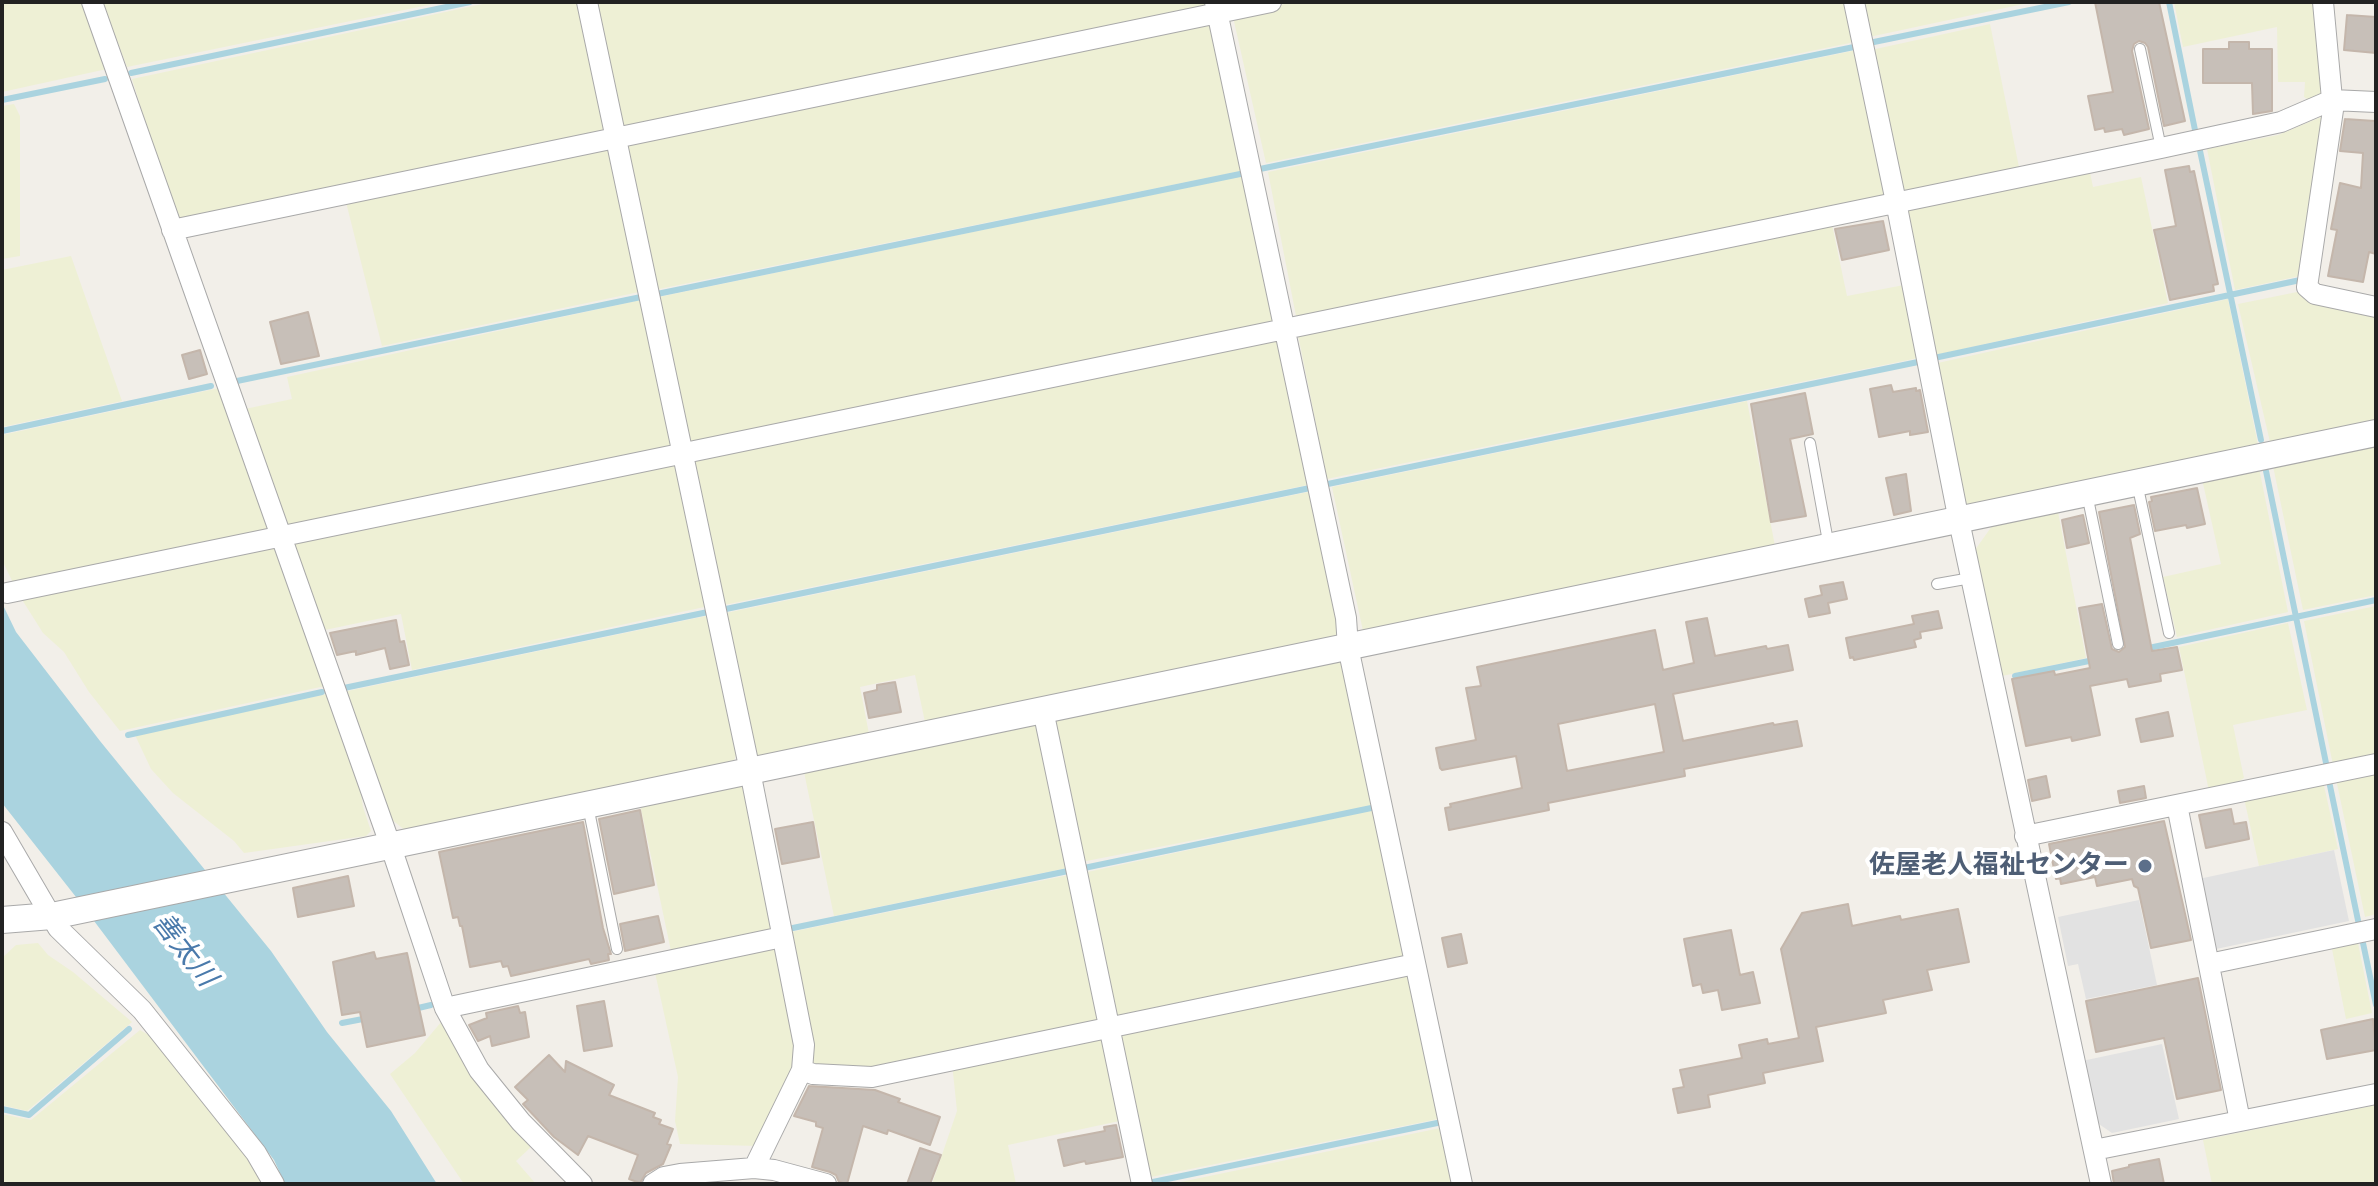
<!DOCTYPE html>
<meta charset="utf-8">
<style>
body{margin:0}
#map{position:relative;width:2378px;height:1186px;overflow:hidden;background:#f2efe9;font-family:"Noto Sans",sans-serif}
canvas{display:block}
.frame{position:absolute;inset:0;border:4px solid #222;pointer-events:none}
</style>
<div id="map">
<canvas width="2378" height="1186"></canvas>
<div class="frame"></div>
</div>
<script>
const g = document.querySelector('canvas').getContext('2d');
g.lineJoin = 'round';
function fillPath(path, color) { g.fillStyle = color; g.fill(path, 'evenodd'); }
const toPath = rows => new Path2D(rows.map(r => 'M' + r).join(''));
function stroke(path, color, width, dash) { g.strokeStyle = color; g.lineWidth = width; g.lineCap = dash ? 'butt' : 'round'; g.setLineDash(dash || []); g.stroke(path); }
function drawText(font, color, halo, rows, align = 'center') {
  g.font = font + ' "Noto Sans","Noto Sans JP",sans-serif'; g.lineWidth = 8; g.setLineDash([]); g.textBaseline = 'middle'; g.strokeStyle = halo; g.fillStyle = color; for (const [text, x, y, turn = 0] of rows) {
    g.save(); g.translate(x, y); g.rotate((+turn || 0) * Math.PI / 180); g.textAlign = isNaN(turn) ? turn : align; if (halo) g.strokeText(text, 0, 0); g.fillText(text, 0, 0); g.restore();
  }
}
const farmland = toPath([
 [2,2,83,2,107,69,2,92],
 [102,2,443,2,127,67],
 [492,2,583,2,609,129,604,136,184,223,175,218,132,79],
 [591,2,1212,2,1213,4,625,127,615,120],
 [1294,2,1848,2,1854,37,1850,43,1266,163,1233,17,1234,15],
 [1861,2,2033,2,1869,37],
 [2174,2,2318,2,2327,93,2310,101,2304,97,2305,82,2278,82,2277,27,2183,47],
 [1211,18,1246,170,654,290,626,139],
 [1990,24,2020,172,1901,193,1871,50],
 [1857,50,1889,195,1297,321,1268,172],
 [14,104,20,116,20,256,2,259,2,106],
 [2326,115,2304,275,2235,290,2207,149,2278,135],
 [606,144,614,150,644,291,382,346,345,198],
 [2089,168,2093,187,2141,177,2168,303,1932,356,1905,206],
 [1247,175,1277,320,1273,327,689,448,654,298],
 [1831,220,1847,296,1904,285,1918,358,1327,479,1297,330],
 [71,256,122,401,2,427,2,270],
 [2302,291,2301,297,2376,314,2376,422,2270,442,2238,304],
 [645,299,677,448,295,529,286,524,245,409,292,399,287,377],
 [2228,299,2258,445,1969,505,1961,501,1933,364],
 [1271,335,1282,345,1312,484,719,606,690,457],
 [219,388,270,528,266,536,15,587,2,560,2,435],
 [1747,401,1775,546,1363,631,1332,487],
 [2376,445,2376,595,2303,610,2273,466],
 [681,463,709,606,412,670,401,614,320,631,291,547,299,538],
 [2259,468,2288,612,2177,637,2163,577,2221,564,2202,479],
 [1313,491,1341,626,1335,636,925,722,915,675,860,687,869,734,757,758,721,614],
 [2058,512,2086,658,2002,676,1975,550,1992,526],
 [265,542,276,548,325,686,120,731,89,692,64,652,43,633,21,598],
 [2376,606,2376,757,2333,765,2304,621],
 [711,615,738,750,733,763,406,831,391,819,343,692],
 [2288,623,2307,710,2233,725,2244,778,2230,787,2209,791,2179,647],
 [1338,659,1347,664,1376,805,1081,862,1052,728,1057,719],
 [327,694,361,793,363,807,371,831,366,836,244,853,234,841,173,793,151,769,135,735],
 [1034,724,1043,730,1072,867,834,916,804,772],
 [2376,770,2376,914,2365,917,2336,779],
 [2323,781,2338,849,2259,866,2244,798],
 [739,784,746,792,775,929,671,951,640,804],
 [1377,809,1408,955,1404,962,1113,1018,1083,873],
 [1074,874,1105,1019,883,1070,815,1068,811,1062,786,933],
 [38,943,48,955,73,972,132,1022,27,1111,2,1105,2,958,16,945],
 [2358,943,2372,1013,2346,1019,2332,949],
 [779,947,799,1058,759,1146,680,1144,675,1121,678,1077,654,968],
 [1411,968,1443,1118,1146,1178,1116,1037,1121,1029],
 [442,1021,531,1142,530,1148,516,1161,536,1184,464,1184,390,1074,415,1053],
 [140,1030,164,1044,269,1184,2,1184,2,1114,31,1120],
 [1101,1032,1124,1120,1008,1145,1016,1184,932,1184,957,1111,952,1063],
 [2376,1105,2376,1184,2212,1184,2203,1140],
 [1445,1127,1457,1184,1171,1184]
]);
const parking = toPath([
 [2334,850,2349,921,2216,949,2208,944,2194,880],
 [2139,900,2157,985,2086,999,2078,964,2068,966,2058,917],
 [2162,1044,2179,1119,2112,1133,2096,1122,2082,1061]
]);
const water = toPath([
 [2,603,16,632,100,741,271,951,327,1032,391,1111,437,1184,285,1184,274,1160,76,897,2,803]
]);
const stream = toPath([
 [2169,2,2196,135],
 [1869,43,2069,2],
 [131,73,470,2],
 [2,100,105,79],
 [2199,146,2261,440],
 [1255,170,1854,47],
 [657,294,1245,173],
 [1934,358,2305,279],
 [237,381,641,297],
 [2,431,211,386],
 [2266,471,2326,763],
 [1323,485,1918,362],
 [721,610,1310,488],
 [2144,649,2376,600],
 [2015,676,2094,660],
 [344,688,708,612],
 [128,735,322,692],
 [2329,781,2360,930],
 [1084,868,1376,807],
 [788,929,1068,871],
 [2363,943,2376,1005],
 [414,1009,431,1005],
 [342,1023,368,1018],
 [2,1109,29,1115,129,1029],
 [1148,1183,1442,1122]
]);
const building = toPath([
 [2095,2,2159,2,2185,121,2164,126,2148,47,2145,43,2139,41,2134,44,2132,51,2149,129,2124,135,2122,129,2105,132,2104,128,2095,130,2088,96,2113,92,2095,2],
 [2347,15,2376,17,2376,53,2344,50,2347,15],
 [2229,42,2249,42,2249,49,2272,49,2272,111,2253,114,2252,83,2203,83,2203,49,2229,49,2229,42],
 [2345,119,2375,121,2376,126,2376,254,2369,252,2363,282,2328,276,2337,230,2331,229,2340,183,2361,188,2363,153,2340,151,2345,119],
 [2189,166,2190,172,2194,171,2218,284,2213,285,2214,291,2170,300,2154,230,2176,226,2165,170,2189,166],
 [1883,221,1889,250,1842,260,1835,229,1883,221],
 [308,312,319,356,281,364,270,322,308,312],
 [200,350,207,374,189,379,182,355,200,350],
 [1891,385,1893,392,1916,388,1916,391,1920,390,1928,432,1910,435,1910,431,1879,437,1870,389,1891,385],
 [1805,393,1813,434,1790,439,1806,516,1771,522,1751,404,1805,393],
 [1906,474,1911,511,1894,515,1886,478,1906,474],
 [2197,488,2205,524,2187,528,2186,525,2155,531,2149,502,2152,501,2151,497,2197,488],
 [2134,505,2140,534,2130,538,2152,651,2177,647,2182,670,2160,674,2161,681,2129,687,2127,679,2090,686,2100,735,2072,741,2071,737,2026,746,2012,679,2054,671,2055,675,2090,668,2079,608,2102,604,2112,649,2119,652,2125,647,2099,512,2134,505],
 [2083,515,2089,543,2067,548,2062,520,2083,515],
 [1843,582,1847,599,1828,603,1830,613,1809,617,1805,599,1822,595,1820,586,1843,582],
 [1938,611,1942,628,1920,632,1921,638,1914,640,1916,647,1854,660,1853,657,1850,658,1846,638,1914,624,1912,616,1938,611],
 [1707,618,1715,656,1766,646,1767,649,1788,645,1793,670,1673,694,1683,741,1773,723,1774,725,1797,721,1802,746,1684,769,1685,776,1548,803,1549,810,1449,830,1445,808,1451,807,1450,804,1522,788,1516,756,1442,770,1440,768,1436,748,1476,740,1466,688,1481,686,1477,667,1655,630,1663,670,1694,663,1686,622,1707,618],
 [1655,704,1664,752,1567,771,1558,724,1655,704],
 [396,620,400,642,404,641,409,665,390,669,385,648,356,655,356,651,337,655,330,633,396,620],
 [895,682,901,712,869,718,864,693,877,690,877,685,895,682],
 [2168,712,2173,736,2141,742,2136,719,2168,712],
 [2046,776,2050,797,2032,801,2028,780,2046,776],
 [2144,786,2146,798,2120,803,2118,791,2144,786],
 [2231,809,2234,824,2246,822,2249,839,2206,848,2199,815,2231,809],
 [640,810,654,885,614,894,599,819,640,810],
 [2164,821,2191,940,2151,948,2138,888,2134,886,2132,879,2097,886,2095,877,2061,884,2060,878,2056,879,2049,844,2164,821],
 [583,822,603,928,611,954,608,954,609,960,591,964,589,959,511,976,508,966,503,967,501,961,470,967,462,926,460,926,458,917,453,918,439,852,583,822],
 [813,822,819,857,782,864,775,829,813,822],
 [348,876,354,906,298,917,293,888,348,876],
 [1848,904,1852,926,1900,916,1901,920,1958,909,1969,962,1927,970,1932,990,1883,1000,1886,1013,1816,1027,1823,1061,1763,1073,1765,1083,1708,1095,1710,1107,1678,1113,1673,1089,1684,1087,1680,1070,1742,1058,1739,1045,1767,1039,1768,1044,1799,1038,1781,949,1802,913,1848,904],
 [658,916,664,942,625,951,620,924,658,916],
 [1731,930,1740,975,1753,972,1760,1003,1722,1010,1718,990,1703,993,1701,984,1693,986,1684,939,1731,930],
 [1461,934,1467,963,1448,967,1442,938,1461,934],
 [374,952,376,959,407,953,425,1035,367,1047,360,1012,342,1015,333,962,374,952],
 [2198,978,2221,1090,2177,1099,2164,1038,2096,1052,2086,1001,2198,978],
 [604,1001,612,1046,584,1051,577,1006,604,1001],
 [518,1006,520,1013,525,1012,529,1037,492,1046,490,1036,478,1041,469,1025,487,1018,486,1013,518,1006],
 [2373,1019,2376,1050,2327,1059,2321,1030,2373,1019],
 [549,1055,565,1072,566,1061,614,1085,609,1095,655,1113,653,1117,661,1120,659,1124,673,1129,667,1144,671,1145,663,1164,646,1173,640,1183,629,1179,638,1155,588,1136,578,1155,554,1137,523,1104,528,1100,515,1087,549,1055],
 [809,1086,875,1090,900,1099,898,1102,940,1117,930,1145,888,1130,887,1134,863,1126,847,1184,839,1182,836,1175,830,1172,812,1167,823,1128,816,1126,816,1122,794,1116,809,1086],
 [1116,1125,1123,1157,1086,1164,1085,1161,1064,1166,1058,1140,1105,1131,1104,1127,1116,1125],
 [920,1148,941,1155,930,1184,907,1184,920,1148],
 [2159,1159,2164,1184,2114,1184,2112,1171,2129,1167,2129,1165,2159,1159]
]);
const service = toPath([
 [2140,49,2161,148],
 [1810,443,1829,547],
 [2137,483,2169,633],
 [2087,494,2118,644],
 [1937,584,1971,578],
 [588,806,617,949]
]);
const minor = toPath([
 [92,2,391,847,445,1008,479,1070,521,1122,582,1184],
 [587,2,750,771,804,1045,802,1070,813,1074,872,1077,1415,964],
 [1215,2,1346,618,1348,647,1462,1184],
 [1854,2,1896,202,1959,521,2101,1184],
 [2323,2,2333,110,2307,287,2315,294,2376,307],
 [172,230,1271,2],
 [7,593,2161,148,2281,122,2332,100,2376,102],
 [1043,710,1142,1184],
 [2177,805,2240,1121],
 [2,832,58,928,142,1010,256,1153,274,1184],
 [2025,836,2376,764],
 [2209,964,2376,929],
 [445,1008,782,937],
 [2094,1150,2376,1094],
 [754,1168,774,1170,826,1184],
 [653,1184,664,1177,680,1174,754,1168,802,1070]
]);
const tertiary = toPath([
 [2,920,52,916,2376,433]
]);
const markers = [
 [2145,866,8,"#5c6f8a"]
];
const serviceNames = [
 ["佐屋老人福祉センター",2129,866]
];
const waterNames = [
 ["善太川",184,950,52]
];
fillPath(farmland, '#eef0d5');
fillPath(parking, '#e2e2e2');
fillPath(water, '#aad3df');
stroke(stream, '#aad3df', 6);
fillPath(building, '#c7bfb8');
stroke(building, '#c4b6ab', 2);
stroke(service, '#a9a9a9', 12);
stroke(minor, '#a9a9a9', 22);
stroke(tertiary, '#a9a9a9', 28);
stroke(service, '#fff', 10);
stroke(minor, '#fff', 20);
stroke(tertiary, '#fff', 26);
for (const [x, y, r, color] of markers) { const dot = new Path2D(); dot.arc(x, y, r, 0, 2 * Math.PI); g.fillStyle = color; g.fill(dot); stroke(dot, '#fff', 3); }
drawText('bold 26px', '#4e5e75', '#fff', serviceNames, 'right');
drawText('italic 28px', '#4a7aab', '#fff', waterNames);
</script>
